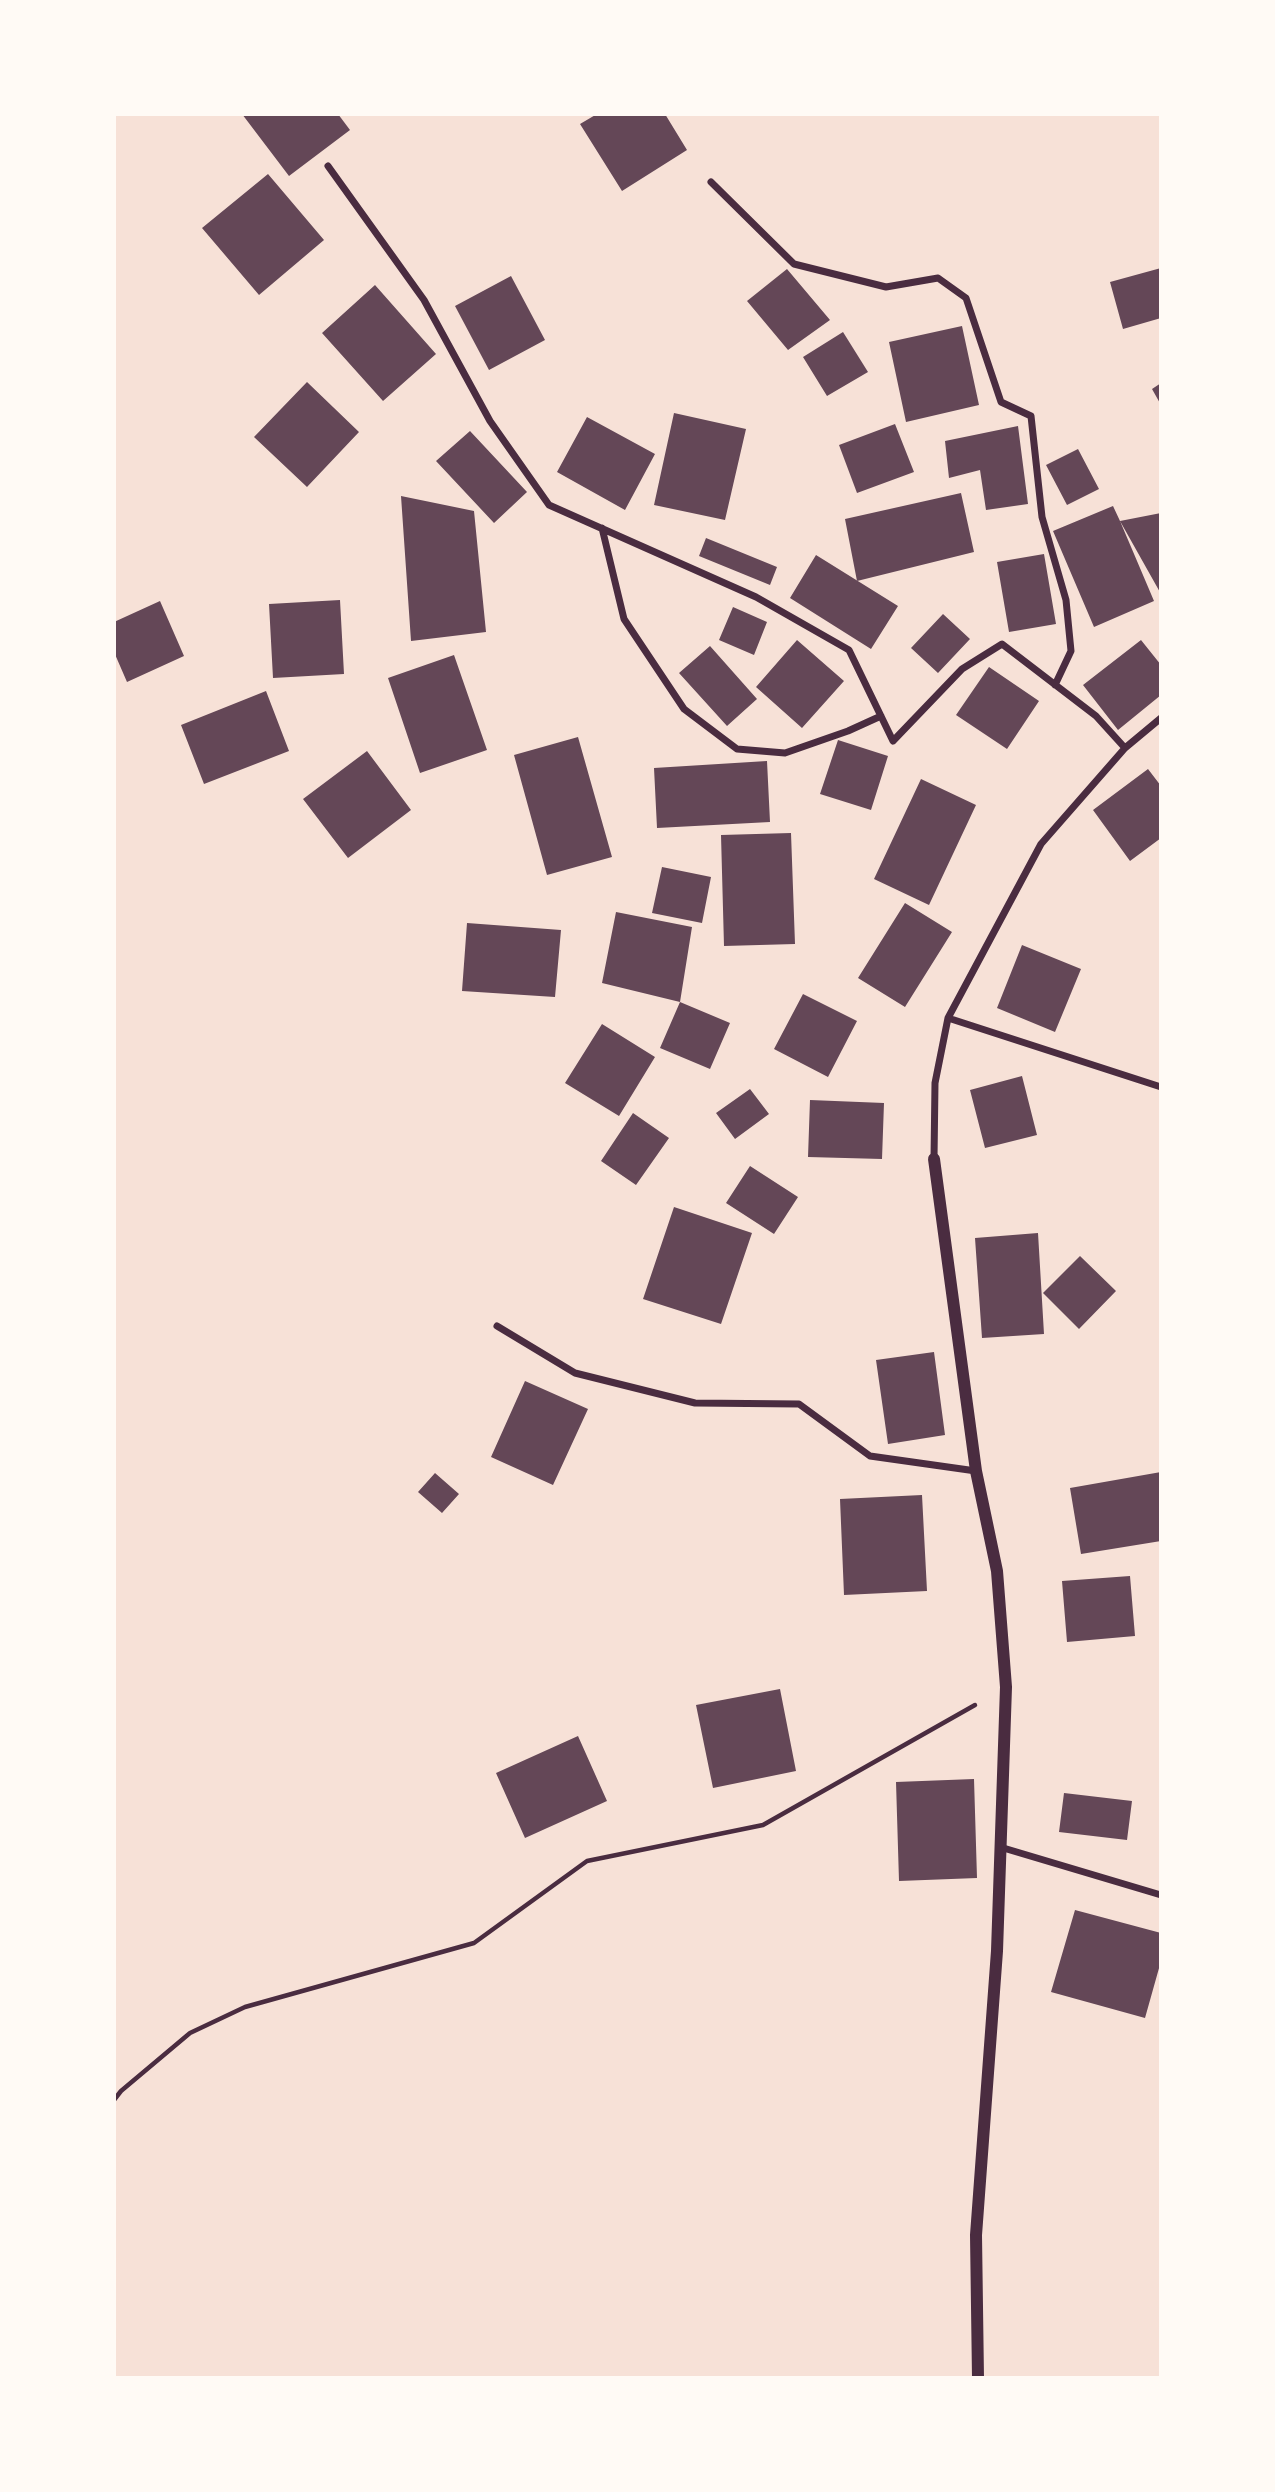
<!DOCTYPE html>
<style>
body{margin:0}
#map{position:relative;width:1275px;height:2492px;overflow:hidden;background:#f7e1d7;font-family:Poppins,sans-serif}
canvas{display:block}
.frame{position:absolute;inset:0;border:116px solid #fffaf5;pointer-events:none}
</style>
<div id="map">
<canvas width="1275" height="2492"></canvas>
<div class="frame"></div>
</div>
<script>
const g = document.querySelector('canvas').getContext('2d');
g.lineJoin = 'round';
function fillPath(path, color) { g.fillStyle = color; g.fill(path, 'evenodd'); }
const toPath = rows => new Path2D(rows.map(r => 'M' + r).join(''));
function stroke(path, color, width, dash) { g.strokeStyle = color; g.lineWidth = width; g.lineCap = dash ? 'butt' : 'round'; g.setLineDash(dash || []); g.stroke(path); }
const building = toPath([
 [242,114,338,114,350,130,289,176],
 [597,114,665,114,687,150,622,191,580,124],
 [268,174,324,240,259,295,202,228],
 [1161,268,1161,318,1123,329,1110,282],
 [787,269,830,320,788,350,747,301],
 [511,276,545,340,489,370,455,306],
 [375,285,436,354,383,401,322,333],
 [962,326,979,405,906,422,889,342],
 [843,332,868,372,827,396,803,357],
 [307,382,359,432,307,487,254,437],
 [1161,383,1161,405,1152,389],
 [674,413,746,429,725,520,654,505],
 [587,417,655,454,625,510,557,472],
 [895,424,914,472,857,493,839,445],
 [1018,426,1028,504,986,510,980,470,949,478,945,441],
 [470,431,527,492,494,523,436,461],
 [1078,449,1099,489,1067,505,1046,465],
 [961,493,974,552,857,581,845,519],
 [401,496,474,511,486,632,411,641],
 [1113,506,1120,521,1161,513,1161,594,1120,521,1154,601,1094,627,1053,531],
 [706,538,777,567,770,585,699,556],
 [1044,554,1056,624,1009,632,997,562],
 [816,555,898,606,871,649,790,598],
 [340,600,344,674,273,678,269,604],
 [160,601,184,656,127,682,114,652,114,622],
 [733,607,767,622,754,655,719,640],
 [943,614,970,639,938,673,911,648],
 [797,640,844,681,802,728,756,687],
 [1141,640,1161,665,1161,695,1118,730,1083,685],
 [710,646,757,699,727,726,679,673],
 [454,655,487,750,420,773,388,678],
 [989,667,1039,701,1007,749,956,715],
 [266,691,289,751,204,784,181,725],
 [578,737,612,857,547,875,514,755],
 [838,740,888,756,871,810,820,794],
 [367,751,411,810,348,858,303,799],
 [767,761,770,822,657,828,654,768],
 [1148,769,1161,786,1161,838,1130,861,1093,810],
 [921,779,976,805,929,905,874,879],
 [791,833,795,944,724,946,721,835],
 [662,867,711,877,702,923,652,913],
 [905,903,952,932,905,1007,858,978],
 [616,912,692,927,680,1002,602,983],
 [467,923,561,930,555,997,462,991],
 [1022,945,1081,969,1055,1032,997,1008],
 [803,994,857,1021,828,1077,774,1049],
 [680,1002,730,1023,710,1069,660,1048],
 [602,1024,655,1057,619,1116,565,1083],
 [1022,1076,1037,1135,985,1148,970,1090],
 [750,1089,769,1114,735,1139,716,1113],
 [810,1100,884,1103,882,1159,808,1157],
 [633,1113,669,1138,636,1185,601,1161],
 [750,1166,798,1197,774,1234,726,1203],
 [674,1207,752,1233,721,1324,643,1299],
 [1038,1233,1044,1334,982,1338,975,1238],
 [1080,1256,1116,1291,1079,1329,1043,1293],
 [934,1352,945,1435,888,1444,876,1360],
 [525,1381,588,1409,553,1485,491,1457],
 [1161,1472,1161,1541,1081,1554,1070,1488],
 [435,1473,459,1494,442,1513,418,1492],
 [922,1495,927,1591,844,1595,840,1499],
 [1130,1576,1135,1636,1067,1642,1062,1581],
 [780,1689,796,1771,713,1788,696,1705],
 [578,1736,607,1801,525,1838,496,1773],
 [974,1779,977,1878,899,1881,896,1782],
 [1064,1793,1132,1801,1127,1840,1059,1832],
 [1075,1910,1161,1933,1161,1961,1145,2018,1051,1992]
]);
const path = toPath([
 [114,2100,121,2091,190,2033,245,2007,474,1943,587,1861,763,1825,975,1705]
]);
const minor = toPath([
 [328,166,424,300,490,421,549,505,756,597,849,650,893,741,962,669,1002,644,1096,716,1125,748],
 [711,182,794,264,886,287,938,278,966,298,1001,402,1031,416,1042,517,1066,600,1071,651,1055,685],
 [602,528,624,619,684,709,737,749,785,753,848,731,881,716],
 [948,1018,1161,1087],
 [934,1159,935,1083,948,1018,1041,844,1125,748,1161,718],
 [497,1326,575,1373,695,1403,799,1404,870,1456,976,1471],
 [1000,1847,1161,1895]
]);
const tertiary = toPath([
 [934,1159,976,1471,997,1571,1006,1687,997,1951,976,2235,978,2378]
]);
fillPath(building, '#644757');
stroke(path, '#4a2c40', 4.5);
stroke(minor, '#4a2c40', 7);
stroke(tertiary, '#4a2c40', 12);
</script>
